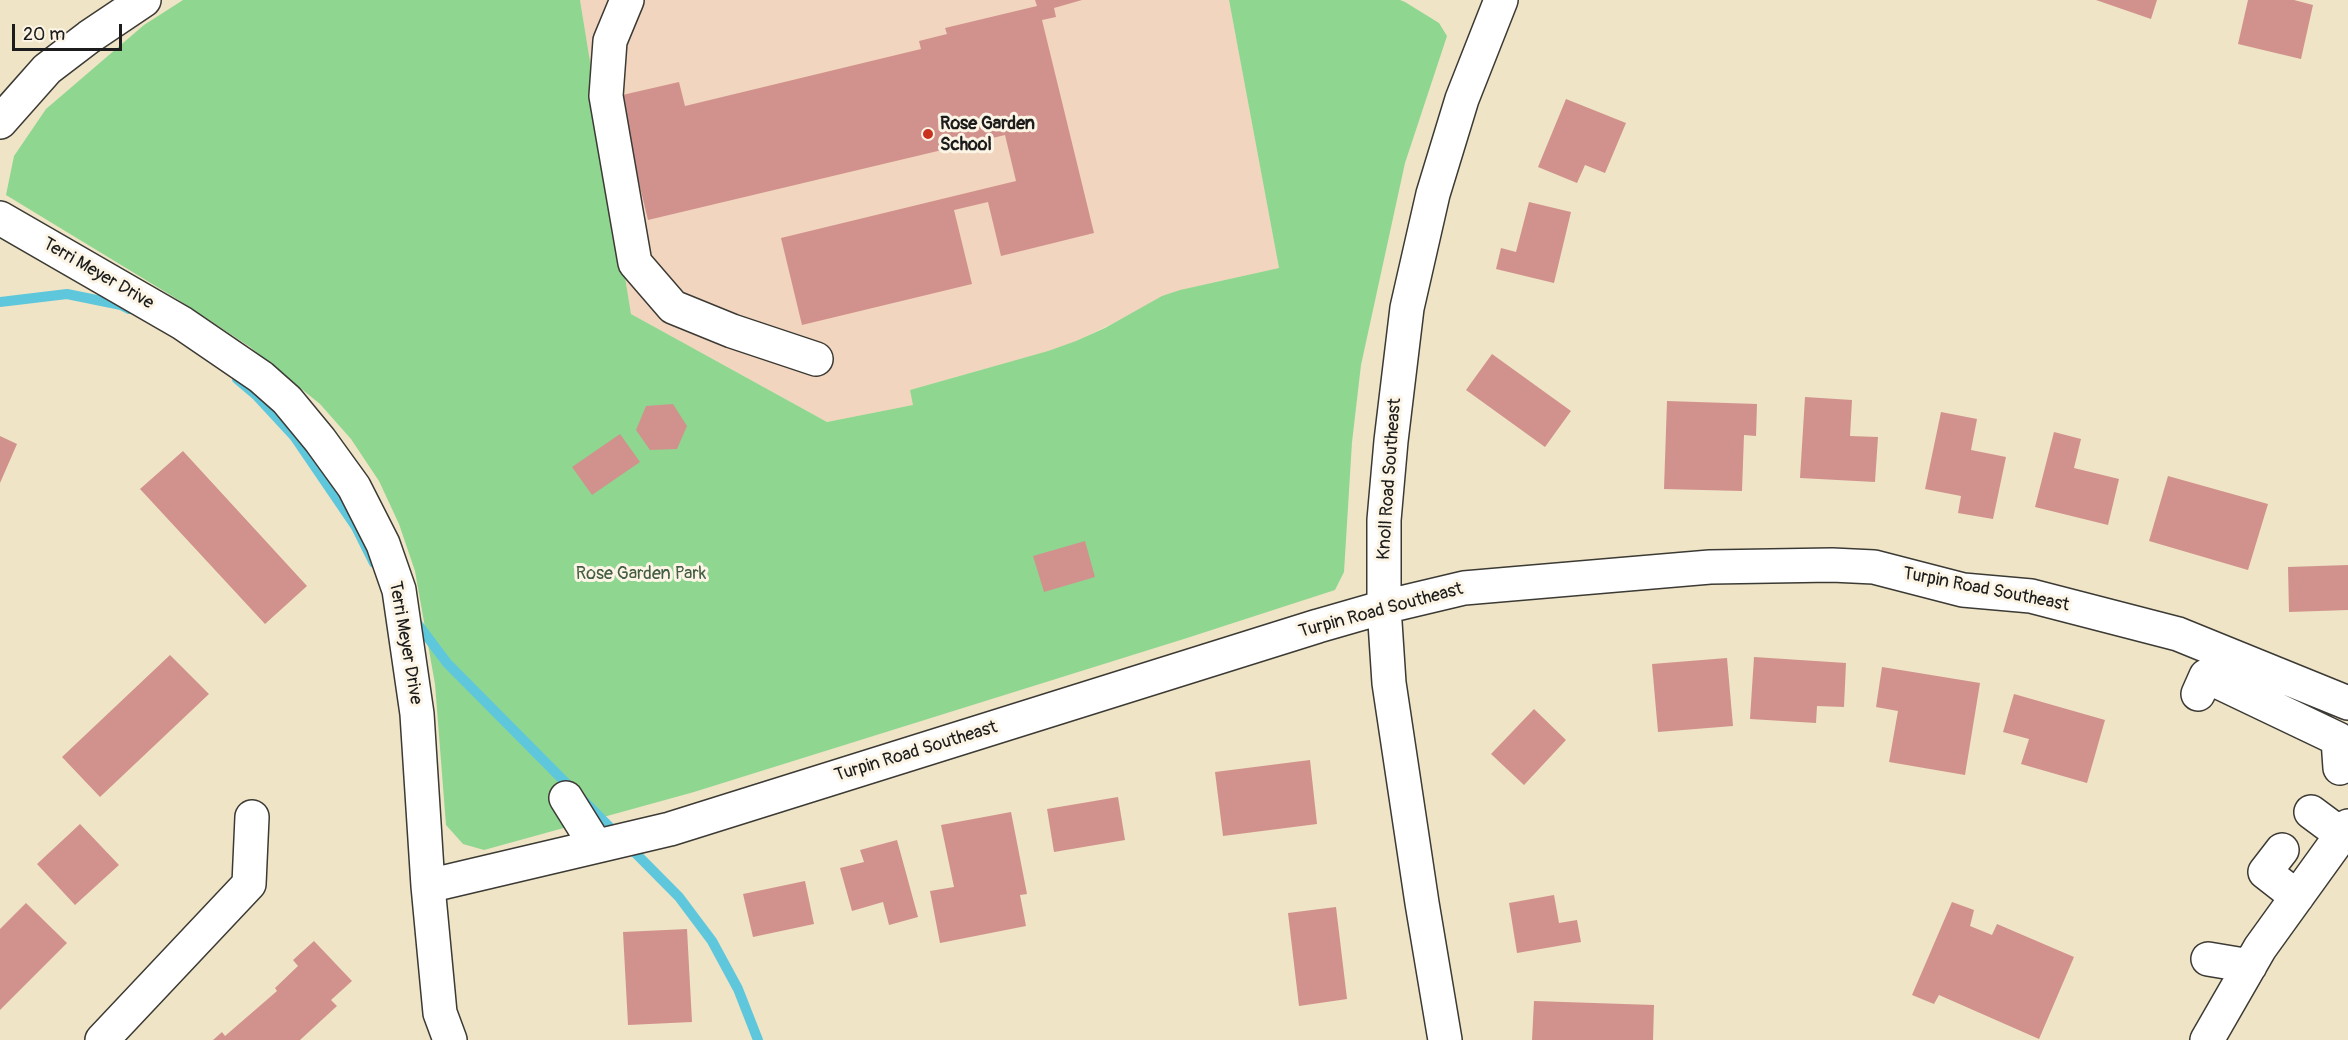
<!DOCTYPE html>
<style>
body{margin:0}
#map{position:relative;width:2348px;height:1040px;overflow:hidden;background:#efe4c5;font-family:Pangolin,sans-serif}
canvas{display:block}
.scale{position:absolute;left:12px;top:24px;width:110px;height:27px;box-sizing:border-box;border:3px solid #1c1c1c;border-top:0;padding-left:8px;font-size:18px;line-height:21px;white-space:nowrap;color:#1c1c1c;-webkit-text-stroke:4px #fcf5e5;paint-order:stroke}
</style>
<div id="map">
<canvas width="2348" height="1040"></canvas>
<div class="scale">20 m</div>
</div>
<script>
const g = document.querySelector('canvas').getContext('2d');
g.lineJoin = 'round';
function fillPath(path, color) { g.fillStyle = color; g.fill(path, 'evenodd'); }
const toPath = rows => new Path2D(rows.map(r => 'M' + r).join(''));
function stroke(path, color, width, dash) { g.strokeStyle = color; g.lineWidth = width; g.lineCap = dash ? 'butt' : 'round'; g.setLineDash(dash || []); g.stroke(path); }
function drawText(font, color, halo, rows, align = 'center') {
  g.font = font + ' Pangolin,sans-serif'; g.lineWidth = 6; g.setLineDash([]); g.textBaseline = 'middle'; g.strokeStyle = halo; g.fillStyle = color; for (const [text, x, y, turn = 0] of rows) {
    g.save(); g.translate(x, y); g.rotate((+turn || 0) * Math.PI / 180); g.textAlign = isNaN(turn) ? turn : align; if (halo) g.strokeText(text, 0, 0); g.fillText(text, 0, 0); g.restore();
  }
}
const built = toPath([
 [580,0,1229,0,1279,268,1180,290,1076,341,1048,351,910,390,914,405,827,422,631,314]
]);
const green = toPath([
 [183,0,580,0,631,314,827,422,913,405,910,390,1048,351,1076,341,1105,328,1162,296,1180,290,1279,268,1229,0,1400,0,1405,2,1439,23,1447,36,1405,163,1361,365,1352,442,1344,572,1335,590,1187,638,694,792,484,850,463,844,446,825,435,684,415,571,399,524,379,481,351,439,320,404,250,347,177,299,6,195,14,156,46,109,144,25]
]);
const stream = toPath([
 [0,302,67,294,121,305,129,309],
 [237,379,257,396,294,436,356,527,374,563],
 [414,619,447,663,679,897,712,941,738,989,758,1040]
]);
const building = toPath([
 [1035,0,1082,0,1054,8,1056,17,1042,20,1094,233,1001,256,988,202,954,210,972,284,802,325,781,238,1016,181,1005,135,648,220,618,96,679,82,685,106,921,49,919,41,947,34,945,28,1037,6],
 [2096,0,2157,0,2151,19],
 [2248,0,2294,0,2313,5,2301,59,2238,44],
 [1566,99,1626,123,1605,173,1585,165,1577,183,1538,167],
 [1529,202,1571,212,1554,283,1496,269,1501,248,1516,252],
 [1492,354,1571,411,1545,447,1466,390],
 [1805,397,1852,400,1850,436,1878,437,1875,482,1800,478],
 [1667,401,1757,404,1756,436,1744,435,1742,491,1664,489],
 [673,404,687,426,677,449,650,450,636,430,646,406],
 [1941,412,1977,419,1971,450,2006,457,1993,519,1958,513,1961,496,1925,489],
 [2054,432,2081,439,2074,468,2119,479,2108,525,2035,507],
 [620,434,640,462,592,495,572,467],
 [0,436,17,444,0,483],
 [183,451,307,586,265,624,140,489],
 [2168,476,2268,504,2248,570,2149,541],
 [1085,541,1095,577,1044,592,1033,556],
 [2348,565,2348,610,2289,612,2288,567],
 [170,655,209,694,100,797,62,757],
 [1754,657,1846,663,1844,707,1817,706,1816,723,1750,719],
 [1727,658,1733,726,1658,732,1652,664],
 [1882,667,1980,683,1965,775,1889,762,1898,711,1876,707],
 [2014,694,2105,720,2087,783,2021,764,2029,739,2003,732],
 [1534,709,1566,740,1524,785,1491,754],
 [1310,760,1317,824,1223,836,1215,772],
 [1118,797,1125,840,1054,852,1047,809],
 [1011,812,1027,894,1020,895,1026,926,940,943,930,891,954,887,941,825],
 [80,824,119,865,75,905,37,864],
 [897,840,918,917,889,925,883,902,852,911,840,868,864,862,860,850],
 [805,881,814,924,753,937,743,894],
 [1554,895,1559,923,1577,920,1581,942,1517,953,1509,903],
 [1952,902,1974,910,1970,926,1992,935,1997,924,2074,957,2039,1039,1939,995,1934,1004,1912,995],
 [26,903,67,943,0,1010,0,929],
 [1336,907,1347,999,1299,1006,1288,913],
 [687,929,692,1022,628,1025,623,932],
 [314,941,352,981,331,1000,337,1006,300,1040,213,1040,222,1032,225,1036,277,991,275,988,298,966,293,960],
 [1534,1001,1654,1005,1653,1040,1532,1040]
]);
const minor = toPath([
 [627,0,610,41,606,96,635,263,673,307,732,331,816,359],
 [0,122,47,69,89,37,144,0],
 [0,218,182,323,261,377,287,400,320,440,354,487,383,544,399,590,417,714,428,886,440,1013,450,1040],
 [2198,694,2206,676,2338,739,2340,768],
 [566,798,596,846],
 [2311,812,2342,835],
 [2282,850,2265,872,2297,897],
 [428,886,670,829,1318,626,1384,607,1464,588,1710,567,1832,565,1874,567,1963,590,2031,596,2178,634,2348,703],
 [2208,959,2250,966],
 [102,1040,249,884,252,817],
 [1445,1040,1422,903,1389,683,1384,607,1384,520,1391,441,1407,308,1433,194,1462,99,1501,0],
 [2207,1040,2260,948,2348,826]
]);
const markers = [
 [928,134,6,"#c8321e"]
];
const poiNames = [
 ["Rose Garden",940,124],
 ["School",940,145]
];
const streetNames = [
 ["Terri Meyer Drive",98,274,30],
 ["Knoll Road Southeast",1390,479,-86],
 ["Turpin Road Southeast",1986,590,11],
 ["Turpin Road Southeast",1381,611,-15],
 ["Terri Meyer Drive",405,643,80],
 ["Turpin Road Southeast",916,752,-17]
];
const parkNames = [
 ["Rose Garden Park",641,574]
];
fillPath(built, '#f2d5be');
fillPath(green, '#8fd690');
stroke(stream, '#5fc7dc', 10);
fillPath(building, '#d1928d');
stroke(minor, '#3c3a35', 36);
stroke(minor, '#fff', 33);
for (const [x, y, r, color] of markers) { const dot = new Path2D(); dot.arc(x, y, r, 0, 2 * Math.PI); g.fillStyle = color; g.fill(dot); stroke(dot, '#fcf5e5', 2); }
drawText('bold 18px', '#1c1c1c', '#fcf5e5', poiNames, 'left');
drawText('18px', '#1c1c1c', '#fcf5e5', streetNames);
drawText('18px', '#445d45', '#fcf5e5', parkNames);
</script>
